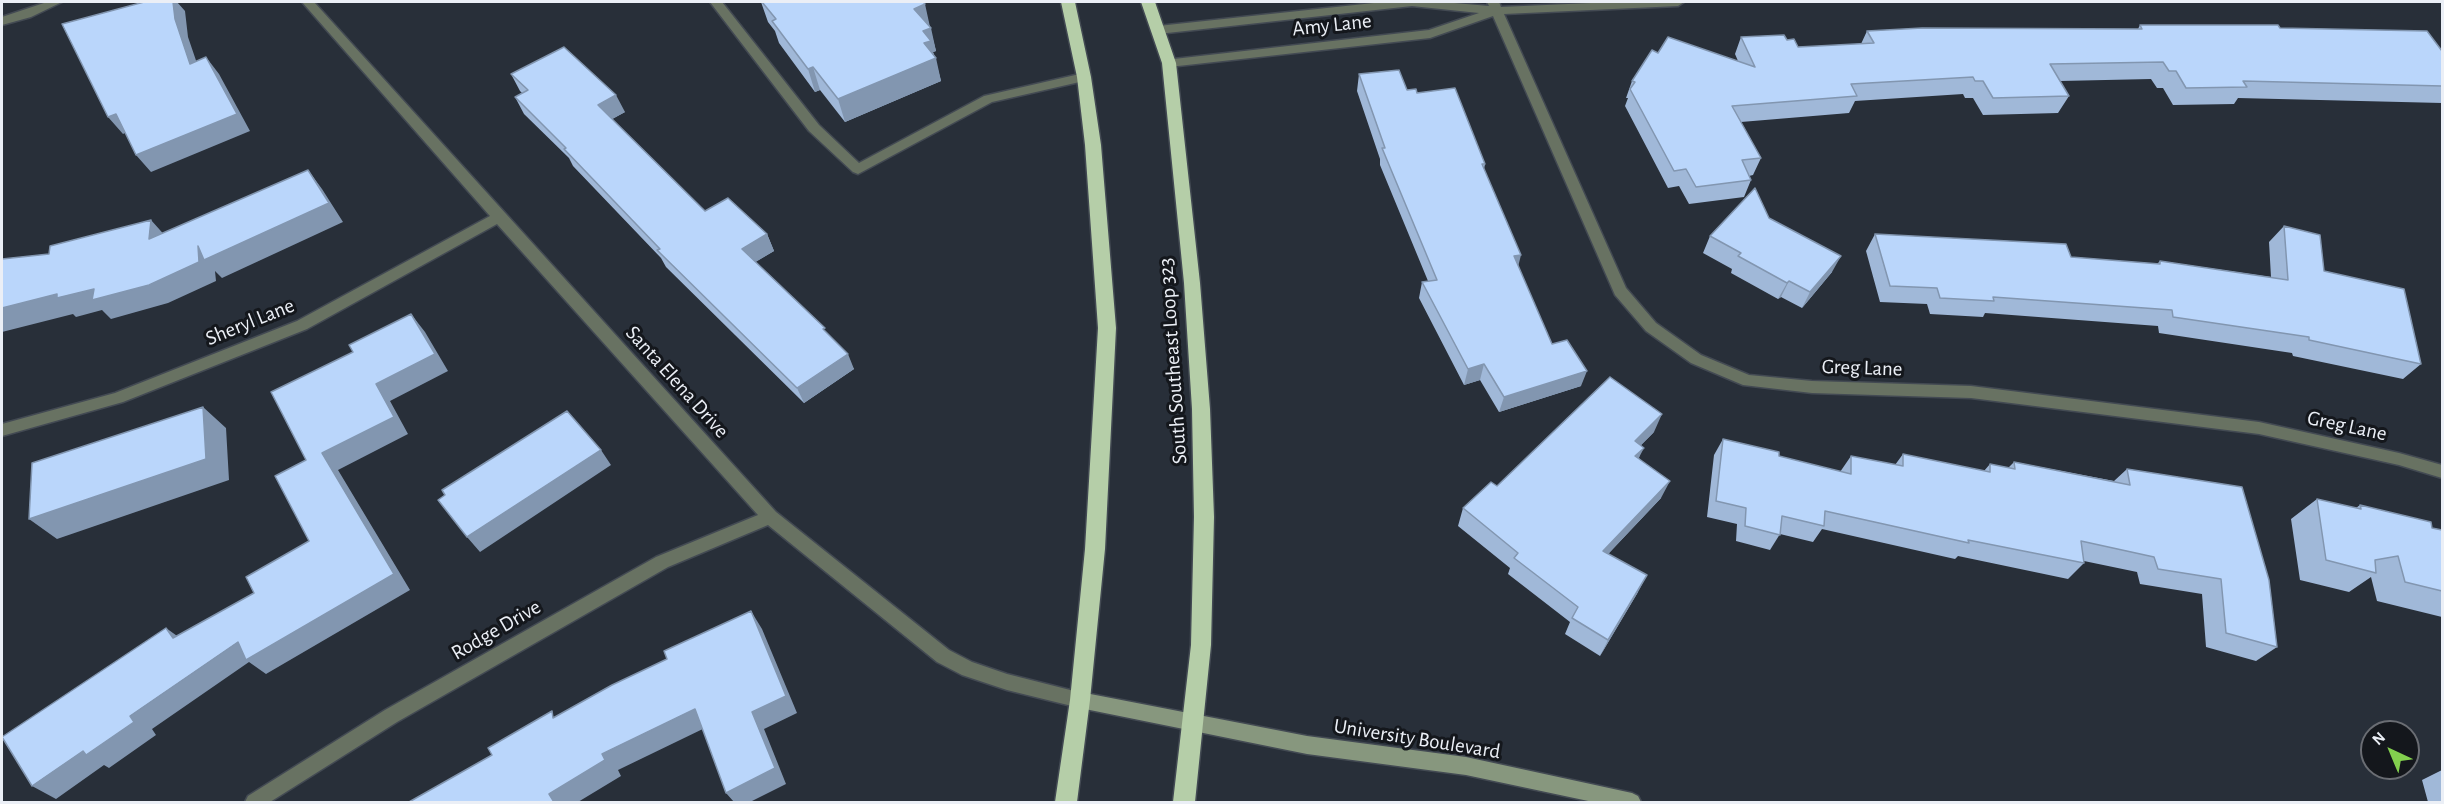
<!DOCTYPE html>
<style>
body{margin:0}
#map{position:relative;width:2444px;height:804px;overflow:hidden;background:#282f39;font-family:"Alegreya Sans",sans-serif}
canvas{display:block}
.frame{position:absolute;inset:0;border:3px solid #ebeff6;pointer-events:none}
.north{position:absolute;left:2360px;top:720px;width:60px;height:60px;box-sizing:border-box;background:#14171c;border:2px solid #6a6d73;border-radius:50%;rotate:316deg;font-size:16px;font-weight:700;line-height:24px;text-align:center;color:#ebeff6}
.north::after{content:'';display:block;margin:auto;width:21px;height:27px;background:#83d04e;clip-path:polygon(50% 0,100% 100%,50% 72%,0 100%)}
</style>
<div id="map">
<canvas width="2444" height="804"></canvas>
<div class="frame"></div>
<div class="north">N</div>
</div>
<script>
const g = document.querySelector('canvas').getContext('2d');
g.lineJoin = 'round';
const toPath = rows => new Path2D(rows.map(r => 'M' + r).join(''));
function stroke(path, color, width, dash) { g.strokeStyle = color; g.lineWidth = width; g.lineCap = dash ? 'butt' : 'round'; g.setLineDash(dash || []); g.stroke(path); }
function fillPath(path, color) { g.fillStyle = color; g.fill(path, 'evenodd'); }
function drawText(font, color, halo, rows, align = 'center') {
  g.font = font + ' "Alegreya Sans",sans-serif'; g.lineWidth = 6; g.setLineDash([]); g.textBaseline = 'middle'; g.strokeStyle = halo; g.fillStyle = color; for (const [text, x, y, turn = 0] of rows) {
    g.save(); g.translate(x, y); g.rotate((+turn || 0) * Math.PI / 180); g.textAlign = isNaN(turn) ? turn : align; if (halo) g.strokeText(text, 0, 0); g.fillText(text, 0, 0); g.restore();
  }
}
const lane = toPath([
 [710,2,722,2,819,125,859,163,984,96,1084,73,1090,77,1084,81,992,102,858,174,853,172,809,131,710,2]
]);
const street = toPath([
 [47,2,62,2,31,17,2,25,2,17,47,2],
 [302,2,314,2,776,512,949,650,972,662,1007,674,1086,694,1089,700,1086,706,1080,708,1007,690,962,675,937,662,768,525,668,567,397,722,270,802,245,802,248,796,385,710,656,557,758,515,497,224,307,329,123,402,2,436,2,424,115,393,297,321,490,216,302,2],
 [1383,2,1443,2,1489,6,1487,2,1499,2,1501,7,1613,2,1684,2,1678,6,1504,14,1626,288,1656,323,1701,355,1749,375,1812,381,1971,386,2259,422,2399,453,2442,465,2442,478,2399,465,2259,434,1971,398,1812,393,1743,385,1691,363,1646,331,1615,295,1493,16,1430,38,1169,67,1165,66,1165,60,1429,30,1479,13,1412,6,1158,34,1152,30,1158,26,1383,2]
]);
const secondary = toPath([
 [1080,692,1307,736,1466,757,1632,793,1638,796,1641,802,1593,802,1466,775,1307,754,1080,708,1074,706,1071,700,1074,694,1080,692]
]);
const highway = toPath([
 [1061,2,1075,2,1091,77,1101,145,1116,328,1105,549,1090,700,1077,802,1055,802,1070,700,1085,549,1098,328,1085,145,1077,77,1061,2],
 [1141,2,1155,2,1176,63,1200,283,1210,409,1214,517,1211,645,1195,802,1173,802,1191,645,1194,517,1192,409,1184,283,1162,63,1141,2]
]);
const wall = toPath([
 [761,2,923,2,936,51,933,52,934,55,941,81,845,122,820,90,815,92,779,43,775,31,768,22],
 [2140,25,2280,28,2442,51,2442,103,2238,98,2234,104,2173,105,2163,88,2157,88,2151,79,2060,81,2069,96,2058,113,1983,115,1973,98,1965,98,1963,94,1855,101,1849,113,1741,122,1761,158,1753,175,1749,176,1751,180,1744,197,1689,204,1679,186,1668,188,1625,106,1628,98,1626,98,1632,81,1658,53,1738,61,1735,54,1741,37,1787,40,1798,47,1861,44,1867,31,2138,29],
 [511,74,625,112,612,119,705,211,767,234,774,251,755,262,828,335,854,369,804,403,666,267,661,258,573,166,569,158,524,114,515,97,522,93,520,91],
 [1359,74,1417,93,1485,164,1484,169,1518,266,1552,344,1581,386,1499,412,1480,380,1464,385,1419,298,1422,282,1428,281,1380,165,1380,159,1357,91],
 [1769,218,1832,272,1802,308,1781,297,1778,299,1731,273,1732,269,1703,253,1710,236],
 [2284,226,2324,271,2421,364,2403,379,2293,356,2292,353,2159,333,2158,326,1985,313,1983,317,1930,314,1927,304,1880,302,1866,251,1875,234,2071,257,2157,264,2160,261,2271,277,2269,242],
 [1654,432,1641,445,1639,458,1661,498,1608,554,1638,592,1600,656,1565,634,1570,622,1508,574,1510,568,1458,526,1463,508,1497,486],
 [1723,439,1779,456,1840,472,1851,456,1895,465,1903,454,1984,471,1990,464,2008,468,2014,462,2114,481,2127,469,2242,487,2277,647,2256,661,2206,647,2202,594,2140,584,2137,572,2084,561,2084,563,2068,579,1958,556,1955,559,1822,529,1813,542,1780,534,1770,550,1736,541,1737,524,1707,517,1714,455],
 [2317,499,2356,508,2360,505,2432,528,2442,530,2442,617,2377,601,2371,577,2349,592,2300,580,2291,519],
 [2442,770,2442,802,2428,802,2422,780]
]);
const shadedWall = toPath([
 [173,2,177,2,185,11,188,37,203,81,190,64,175,19],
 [925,4,930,27,914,9],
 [931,28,936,51,933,52,935,59,936,58,941,81,845,122,838,99,924,43,923,31],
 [206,57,219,74,250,131,151,172,136,155],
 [813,67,820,90,815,92,808,69],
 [616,95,625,112,607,122,598,105],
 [116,114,131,130,123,134,108,117],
 [308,170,322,189,343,222,222,278,215,271,216,281,168,303,111,319,102,310,76,317,73,314,2,332,2,308,198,246],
 [151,220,168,239,149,239],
 [767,234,774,251,749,266,742,249],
 [1521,255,1517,271,1514,256],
 [1841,256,1832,272,1802,308,1810,292],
 [1789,281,1781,297,1778,299,1787,283],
 [411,314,425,332,448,371,390,401,408,434,338,470,410,590,266,674,249,662,152,729,156,735,109,768,104,765,56,799,32,786,130,716,238,642,394,574,322,453,376,384],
 [848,354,854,369,804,403,797,388],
 [1484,364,1480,380,1464,385,1468,369],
 [1587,371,1581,386,1499,412,1504,397],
 [203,407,226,428,229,480,57,539,29,519],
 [1662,414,1654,432,1627,459,1635,441],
 [1644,448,1635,465,1635,456],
 [601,450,611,465,480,552,467,537],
 [1670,481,1661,498,1595,568,1603,551],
 [1647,575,1638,592,1600,656,1608,640],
 [751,611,762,629,797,713,764,729,786,784,750,802,734,802,726,793],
 [166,628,187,643,173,638],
 [695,709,709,726,618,770,621,776,578,802,554,802,549,794,602,754]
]);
const building = toPath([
 [144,2,173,2,175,19,190,64,206,57,237,114,136,155,116,114,108,117,62,24,144,2],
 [762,2,923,2,925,4,914,9,931,28,923,31,931,41,924,43,936,58,838,99,813,67,808,69,772,21,776,19,762,2],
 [2140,25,2278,25,2280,28,2427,31,2442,51,2442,86,2243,81,2247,87,2186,88,2176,71,2169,71,2163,62,2050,64,2069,96,1993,98,1983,81,1975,81,1973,77,1851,84,1857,96,1732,106,1761,158,1742,160,1751,180,1696,187,1686,169,1674,171,1630,89,1635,82,1632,81,1652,50,1658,53,1668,37,1755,67,1741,37,1784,35,1787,40,1794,39,1798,47,1874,43,1867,31,1922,28,2142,29,2140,25],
 [564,47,616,95,598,105,705,211,728,198,767,234,742,249,825,328,823,329,848,354,797,388,657,250,660,249,564,149,566,148,515,97,528,90,511,74,564,47],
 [1399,70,1407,90,1416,89,1417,93,1455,88,1485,164,1482,164,1521,255,1514,256,1552,344,1567,340,1587,371,1504,397,1484,364,1468,369,1422,282,1437,280,1382,148,1385,148,1359,74,1399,70],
 [308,170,329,203,204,260,198,246,199,262,149,285,92,300,94,289,57,298,57,294,2,308,2,259,49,254,50,246,151,220,149,239,308,170],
 [1755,188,1769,218,1841,256,1810,292,1789,281,1787,283,1738,256,1741,253,1710,236,1755,188],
 [2284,226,2320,235,2324,271,2404,289,2421,364,2309,340,2309,337,2173,317,2172,310,1993,297,1994,301,1940,298,1937,288,1890,286,1875,234,2066,244,2071,257,2160,264,2160,261,2288,280,2284,226],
 [411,314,435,354,376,384,394,417,322,453,394,574,246,660,238,642,130,716,134,722,86,755,83,751,32,786,2,737,166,628,173,638,254,593,246,577,309,541,275,476,306,460,271,392,353,352,349,345,411,314],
 [1610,377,1662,414,1635,441,1644,448,1635,456,1670,481,1603,551,1647,575,1608,640,1572,618,1578,607,1514,558,1518,553,1463,508,1491,482,1497,486,1610,377],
 [203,407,206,459,29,519,32,463,203,407],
 [567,411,601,450,467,537,438,500,445,495,442,490,567,411],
 [1723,439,1779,452,1779,456,1851,474,1851,456,1903,466,1903,454,1990,472,1990,464,2015,469,2014,462,2130,485,2127,469,2242,487,2269,580,2277,647,2226,633,2221,579,2158,569,2154,557,2081,541,2084,563,1968,540,1969,543,1825,511,1824,526,1782,516,1780,535,1745,526,1746,508,1716,501,1723,439],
 [2317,499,2361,509,2360,505,2431,522,2432,528,2442,530,2442,591,2405,582,2398,556,2375,560,2376,573,2326,560,2317,499],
 [751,611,786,696,752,712,775,768,726,793,695,709,602,754,605,760,549,794,554,802,409,802,492,755,488,748,552,711,553,718,612,685,667,659,664,651,751,611]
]);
const streetNames = [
 ["Amy Lane",1332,25,-6],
 ["Sheryl Lane",250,322,-22],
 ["South Southeast Loop 323",1173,361,-94],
 ["Greg Lane",1862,368,2],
 ["Santa Elena Drive",677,382,48],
 ["Greg Lane",2347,426,12],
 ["Rodge Drive",496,630,-30],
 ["University Boulevard",1417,739,9]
];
stroke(lane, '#434a53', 3);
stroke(street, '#434a53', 3);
stroke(secondary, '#434a53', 3);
stroke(highway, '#434a53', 3);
fillPath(lane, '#687262');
fillPath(street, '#687262');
fillPath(secondary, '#87977e');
fillPath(highway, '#b5cea8');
fillPath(wall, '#a0b8d8');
fillPath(shadedWall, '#8296b0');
fillPath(building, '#bad6fb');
stroke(building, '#8296b0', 1.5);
drawText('21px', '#ebeff6', '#14171c', streetNames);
</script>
